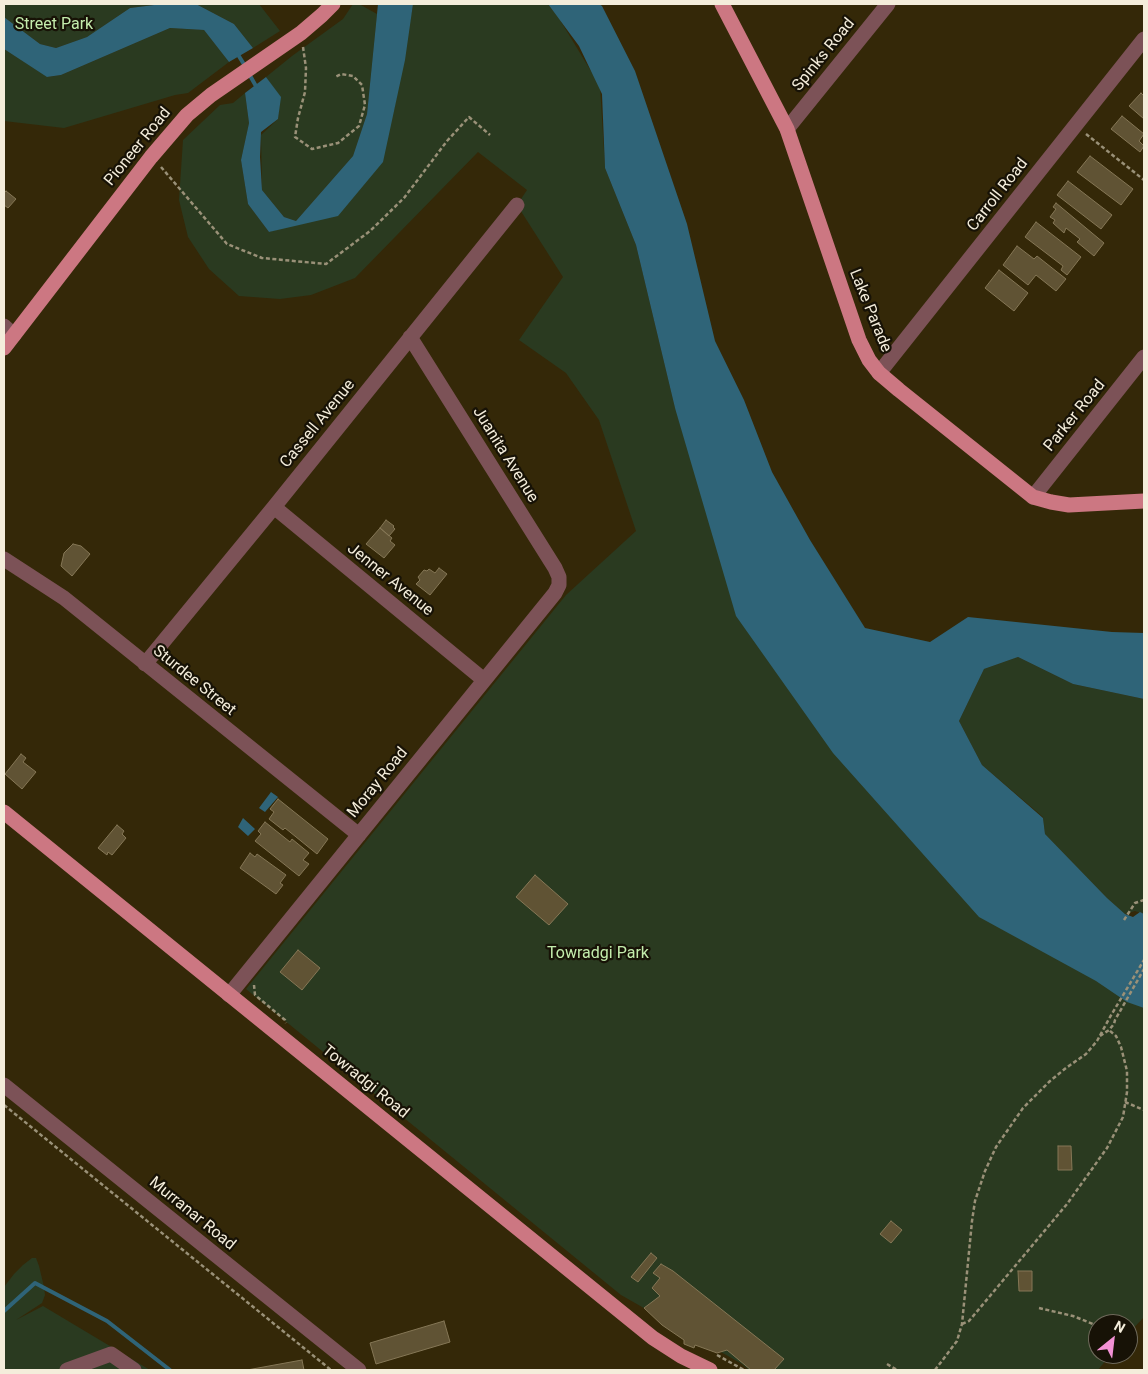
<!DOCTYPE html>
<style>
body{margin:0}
#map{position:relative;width:1148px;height:1374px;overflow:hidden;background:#342808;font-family:Roboto,sans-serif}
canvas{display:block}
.frame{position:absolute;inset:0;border:5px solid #f4eddb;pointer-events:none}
.north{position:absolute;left:1088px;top:1314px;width:50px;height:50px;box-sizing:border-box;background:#171206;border:1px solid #6f6a5b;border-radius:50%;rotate:29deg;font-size:14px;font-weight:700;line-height:20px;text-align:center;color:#f4eddb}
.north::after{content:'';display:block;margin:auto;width:18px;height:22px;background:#f391d5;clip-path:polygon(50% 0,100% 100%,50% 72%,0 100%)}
</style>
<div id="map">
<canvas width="1148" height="1374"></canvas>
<div class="frame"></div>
<div class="north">N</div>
</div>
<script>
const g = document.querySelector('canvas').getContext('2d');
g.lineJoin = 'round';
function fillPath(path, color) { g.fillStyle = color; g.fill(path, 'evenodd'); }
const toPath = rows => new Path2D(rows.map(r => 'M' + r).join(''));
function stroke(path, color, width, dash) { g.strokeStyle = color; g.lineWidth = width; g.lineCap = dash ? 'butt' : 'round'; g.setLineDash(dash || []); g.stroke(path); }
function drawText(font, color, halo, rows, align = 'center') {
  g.font = font + ' Roboto,sans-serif'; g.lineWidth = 4.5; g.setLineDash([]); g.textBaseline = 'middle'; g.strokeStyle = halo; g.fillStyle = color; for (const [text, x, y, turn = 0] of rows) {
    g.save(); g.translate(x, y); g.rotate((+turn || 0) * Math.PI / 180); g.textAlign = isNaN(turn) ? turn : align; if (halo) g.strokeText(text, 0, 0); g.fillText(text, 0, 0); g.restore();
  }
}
const green = toPath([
 [4,4,162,4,130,8,87,37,56,48,40,44,4,17],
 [196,4,259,4,280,31,253,48,234,24],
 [353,4,359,4,377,14,367,114,353,156,296,221,284,217,262,190,261,135,278,119,280,97,266,77,292,56,343,19],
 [413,4,548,4,560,20,600,86,605,168,636,245,675,408,1144,1007,1144,1317,1128,1334,1128,1324,1098,1324,1098,1354,1111,1354,1098,1370,749,1370,742,1364,621,1295,246,989,566,595,636,531,599,420,566,373,519,340,563,277,517,205,527,190,478,152,355,278,311,295,280,299,239,296,209,269,188,237,179,200,183,140,220,105,233,103,245,93,249,123,241,160,248,204,269,232,299,223,394,110],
 [170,28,204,30,229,62,188,93,175,95,64,128,4,121,4,49,48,77,61,75],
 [1018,657,1073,684,1144,699,1144,914,1135,911,1125,914,1107,898,1045,834,1043,817,982,765,959,721,984,669],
 [32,1258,36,1258,39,1266,44,1287,45,1295,42,1303,16,1320,43,1306,150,1370,4,1370,4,1287,14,1274,23,1265]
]);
const water = toPath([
 [162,4,196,4,234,24,253,48,229,62,204,30,170,28,61,75,47,77,4,49,4,17,40,44,56,48,87,37,130,8],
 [378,4,413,4,405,60,383,162,338,216,269,232,248,204,241,160,249,123,245,93,266,77,281,97,278,119,261,132,260,157,262,190,284,217,296,221,353,156,367,114],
 [548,4,599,4,602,6,635,71,687,224,715,341,744,400,772,472,810,540,865,628,930,642,968,617,1112,632,1144,633,1144,699,1073,684,1018,657,984,669,959,721,982,765,1043,818,1045,834,1107,898,1125,914,1133,917,1140,912,1144,914,1144,1008,1127,1002,1096,981,979,917,833,753,736,616,675,408,636,245,605,168,602,94,579,46],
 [271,792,278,797,265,812,259,808],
 [243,818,255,829,248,836,238,827]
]);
const stream = toPath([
 [237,53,245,66],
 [248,72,257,88],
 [4,1311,35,1283,107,1321,170,1370]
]);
const building = toPath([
 [1141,93,1144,96,1144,119,1129,106,1141,93],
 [1122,116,1144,134,1139,141,1144,146,1140,152,1111,129,1122,116],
 [1090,156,1133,189,1121,205,1077,172,1090,156],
 [1068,181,1112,215,1101,229,1057,195,1068,181],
 [6,191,16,199,8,208,4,205,4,193,6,191],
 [1056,203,1104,243,1094,256,1077,242,1080,239,1066,228,1064,233,1053,223,1055,220,1050,217,1056,209,1053,207,1056,203],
 [1036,222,1081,257,1067,275,1061,270,1063,266,1025,237,1036,222],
 [1017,246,1034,259,1037,256,1066,279,1056,291,1036,275,1028,285,1003,265,1017,246],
 [999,270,1028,293,1014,311,985,288,999,270],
 [386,520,394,526,393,527,395,529,389,536,380,528,386,520],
 [380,528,392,538,390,541,395,545,384,558,366,544,380,528],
 [73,544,81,546,90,554,72,576,61,566,64,553,73,544],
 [439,568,447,574,430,595,416,584,420,580,418,577,424,570,427,571,429,569,435,573,439,568],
 [21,754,26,758,23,762,36,772,22,789,5,774,21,754],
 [278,799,328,839,317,854,285,828,283,830,269,819,274,812,270,809,278,799],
 [265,822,290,842,292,839,309,853,303,860,309,864,299,876,255,841,261,834,258,831,265,822],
 [117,825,124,831,122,834,126,838,112,855,108,852,107,855,98,848,117,825],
 [250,853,255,857,257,854,286,875,280,883,283,885,276,894,240,868,250,853],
 [535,875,568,904,549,925,516,897,535,875],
 [298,950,320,968,302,990,280,972,298,950],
 [1058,1146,1071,1146,1072,1170,1058,1170,1058,1146],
 [891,1221,902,1230,891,1243,880,1234,891,1221],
 [651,1253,657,1258,638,1282,631,1277,651,1253],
 [661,1264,673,1271,784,1359,774,1370,751,1370,727,1350,717,1353,695,1345,694,1348,684,1344,684,1340,662,1325,644,1308,660,1296,652,1288,660,1278,653,1273,661,1264],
 [1018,1271,1032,1271,1032,1291,1019,1291,1018,1271],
 [444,1321,450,1342,376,1364,370,1343,444,1321],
 [302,1360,304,1370,247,1370,302,1360]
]);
const path = toPath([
 [303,47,306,68,305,92,298,118,295,137,312,149,338,143,359,126,365,105,362,85,353,76,341,74,335,77],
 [1086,134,1144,180],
 [161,167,227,244,262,258,326,264,370,231,404,198,447,141,469,117,490,135],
 [1124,920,1135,903,1144,900],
 [254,985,255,995,285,1020,286,1023],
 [1100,1036,1109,1030,1114,1024,1115,1020,1144,969],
 [1125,1102,1144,1110],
 [4,1105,331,1370],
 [1039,1308,1073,1316,1098,1326],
 [962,1324,969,1321,1067,1204,1107,1148,1123,1117,1127,1092,1127,1071,1121,1047,1116,1036,1109,1030],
 [717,1355,744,1370],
 [887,1364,897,1370],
 [935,1370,957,1341,962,1324,972,1221,975,1201,985,1171,996,1147,1023,1108,1050,1081,1066,1068,1086,1054,1097,1041,1110,1017,1144,960]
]);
const minor = toPath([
 [787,129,888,4],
 [4,326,14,335],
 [879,373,1144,39],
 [1033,497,1144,357],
 [274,507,484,680],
 [4,559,64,598,359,835],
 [145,664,274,507,517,205],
 [229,995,555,593,559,585,559,577,555,568,410,337],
 [4,1085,359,1370],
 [67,1370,111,1354,134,1370]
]);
const major = toPath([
 [722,4,787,129,859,340,869,360,879,373,899,390,1033,497,1051,502,1069,505,1144,501],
 [4,348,151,157,187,115,211,95,301,33,322,15,333,4],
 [4,812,653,1338,681,1356,710,1370]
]);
const parkNames = [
 ["Street Park",54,25],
 ["Towradgi Park",598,954]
];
const streetNames = [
 ["Spinks Road",824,55,-51],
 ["Pioneer Road",138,147,-51],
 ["Carroll Road",998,195,-52],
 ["Lake Parade",870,311,68],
 ["Parker Road",1075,416,-51],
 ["Cassell Avenue",318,424,-51],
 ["Juanita Avenue",505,455,58],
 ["Jenner Avenue",390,580,39],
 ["Sturdee Street",194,681,39],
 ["Moray Road",378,783,-51],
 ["Towradgi Road",365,1082,39],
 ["Murranar Road",192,1214,39]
];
fillPath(green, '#2a3a20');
fillPath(water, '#2f6478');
stroke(stream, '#2f6478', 4);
fillPath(building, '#605334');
stroke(building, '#857756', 1);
stroke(path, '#9a9178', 2.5, [4, 2.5]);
stroke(minor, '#7c5257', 15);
stroke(major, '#cc7782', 15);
drawText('16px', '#c3ecac', '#171206', parkNames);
drawText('16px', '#f4eddb', '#171206', streetNames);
</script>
